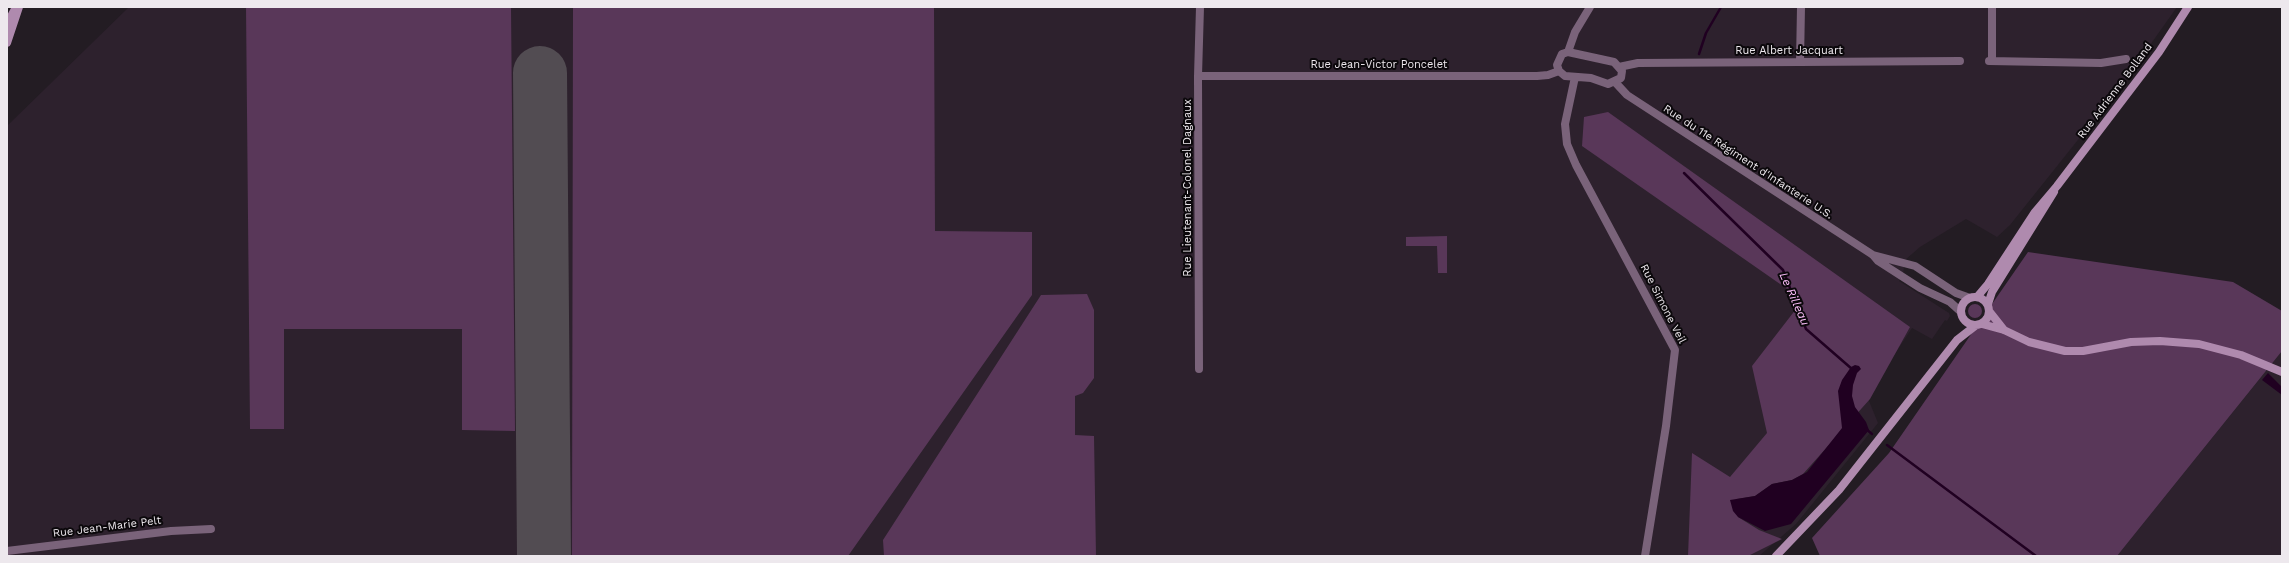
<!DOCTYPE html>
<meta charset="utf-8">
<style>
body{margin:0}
#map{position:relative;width:2289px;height:563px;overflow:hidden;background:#231c23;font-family:"Work Sans",sans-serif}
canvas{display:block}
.frame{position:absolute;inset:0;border:8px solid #ede8ed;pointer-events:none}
</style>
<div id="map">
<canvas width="2289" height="563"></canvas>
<div class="frame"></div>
</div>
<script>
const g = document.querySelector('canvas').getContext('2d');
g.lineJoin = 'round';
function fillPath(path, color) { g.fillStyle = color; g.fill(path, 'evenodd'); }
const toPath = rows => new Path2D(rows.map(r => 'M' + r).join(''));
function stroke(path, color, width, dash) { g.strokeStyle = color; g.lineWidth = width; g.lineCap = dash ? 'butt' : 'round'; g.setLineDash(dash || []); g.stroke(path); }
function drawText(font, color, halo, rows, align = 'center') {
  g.font = font + ' "Work Sans",sans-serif'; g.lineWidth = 4; g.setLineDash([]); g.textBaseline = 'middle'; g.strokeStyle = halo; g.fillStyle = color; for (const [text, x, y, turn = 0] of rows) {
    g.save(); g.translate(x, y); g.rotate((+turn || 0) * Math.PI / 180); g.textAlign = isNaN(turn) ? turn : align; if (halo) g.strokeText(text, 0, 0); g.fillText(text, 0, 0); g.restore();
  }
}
const built = toPath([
 [129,7,2177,7,2121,86,2010,225,1997,237,1966,219,1920,247,1905,260,1903,274,1899,281,1949,313,1950,316,1947,321,1945,320,1932,339,1912,328,1867,396,1878,423,1796,524,1759,556,7,556,7,126],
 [2282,351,2282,556,2117,556,2270,366]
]);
const green = toPath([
 [246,7,511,7,515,431,462,430,462,329,284,329,284,429,250,429],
 [573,7,934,7,935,231,1032,232,1032,295,848,556,572,556],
 [1608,112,1910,327,1870,399,1803,474,1792,480,1772,484,1755,496,1737,499,1738,517,1759,530,1782,539,1748,556,1688,556,1692,453,1730,477,1767,433,1752,366,1803,300,1582,146,1584,117],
 [1447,236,1447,273,1438,273,1437,246,1406,246,1406,237],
 [2028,252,2233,282,2282,311,2282,351,2117,556,1820,556,1812,538,1889,453],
 [1087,294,1094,310,1094,378,1083,393,1075,396,1075,435,1094,436,1096,556,884,556,883,540,1041,295],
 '1968 311a7 7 0 1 1 14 0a7 7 0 1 1-14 0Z'
]);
const water = toPath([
 [1855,365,1859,366,1861,369,1857,373,1853,385,1852,396,1855,407,1866,422,1869,430,1791,524,1765,531,1738,517,1733,511,1730,500,1755,496,1772,484,1792,480,1807,472,1842,428,1838,391,1842,380,1851,367],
 [2268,373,2282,387,2282,395,2262,380]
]);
const stream = toPath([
 [1699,54,1706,33,1721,7],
 [1684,173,1783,270,1806,329,1852,369],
 [1866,429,1872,434],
 [1887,445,2036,556]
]);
const runway = toPath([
 [540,73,544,556]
]);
const minor = toPath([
 [1992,7,1992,61],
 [1568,52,1614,62,1622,71,1621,78,1608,84,1591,78,1565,76,1559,71,1557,65,1562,54,1568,52],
 [1568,52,1575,32,1590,7],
 [1989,61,2101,63,2126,59],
 [1800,62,1801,7],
 [1619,67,1638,63,1960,61],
 [1198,76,1537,76,1548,75,1559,71],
 [1575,77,1565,124,1567,144,1576,165,1675,350,1666,426,1645,556],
 [1615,82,1627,95,1873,255,1878,261,1920,288,1950,302,1960,311],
 [1873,255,1915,266,1956,293,1970,298],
 [1199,369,1198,76,1200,7],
 [7,551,171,531,211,529]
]);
const secondary = toPath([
 [7,24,15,9],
 [7,43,19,7],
 '1961 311a14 14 0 1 1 28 0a14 14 0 1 1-28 0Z',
 [1977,297,1988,284,2035,212,2057,186,2159,52,2188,7],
 [1988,304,1992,292,2054,192],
 [1989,311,2004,330],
 [1982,324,2004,330,2029,342,2065,351,2083,351,2131,342,2160,341,2199,344,2241,355,2282,372],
 [1776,556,1839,490,1957,340,1975,326]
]);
const streetNames = [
 ["Rue Albert Jacquart",1789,51],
 ["Rue Jean-Victor Poncelet",1379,65],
 ["Rue Adrienne Bolland",2115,91,-53],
 ["Rue du 11e Régiment d'Infanterie U.S.",1748,162,33],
 ["Rue Lieutenant-Colonel Dagnaux",1188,188,-90],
 ["Rue Simone Veil",1663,304,63],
 ["Rue Jean-Marie Pelt",107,527,-7]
];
const waterNames = [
 ["Le Rilleau",1794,299,66]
];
fillPath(built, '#2d212d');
fillPath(green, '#593759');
fillPath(water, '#200021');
stroke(stream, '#200021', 2.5);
stroke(runway, '#524c52', 54);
stroke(minor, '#7a637a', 8);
stroke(secondary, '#af8aae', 8);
drawText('11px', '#ede8ed', '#0b080b', streetNames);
drawText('italic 12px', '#fbbef9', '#0b080b', waterNames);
</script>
